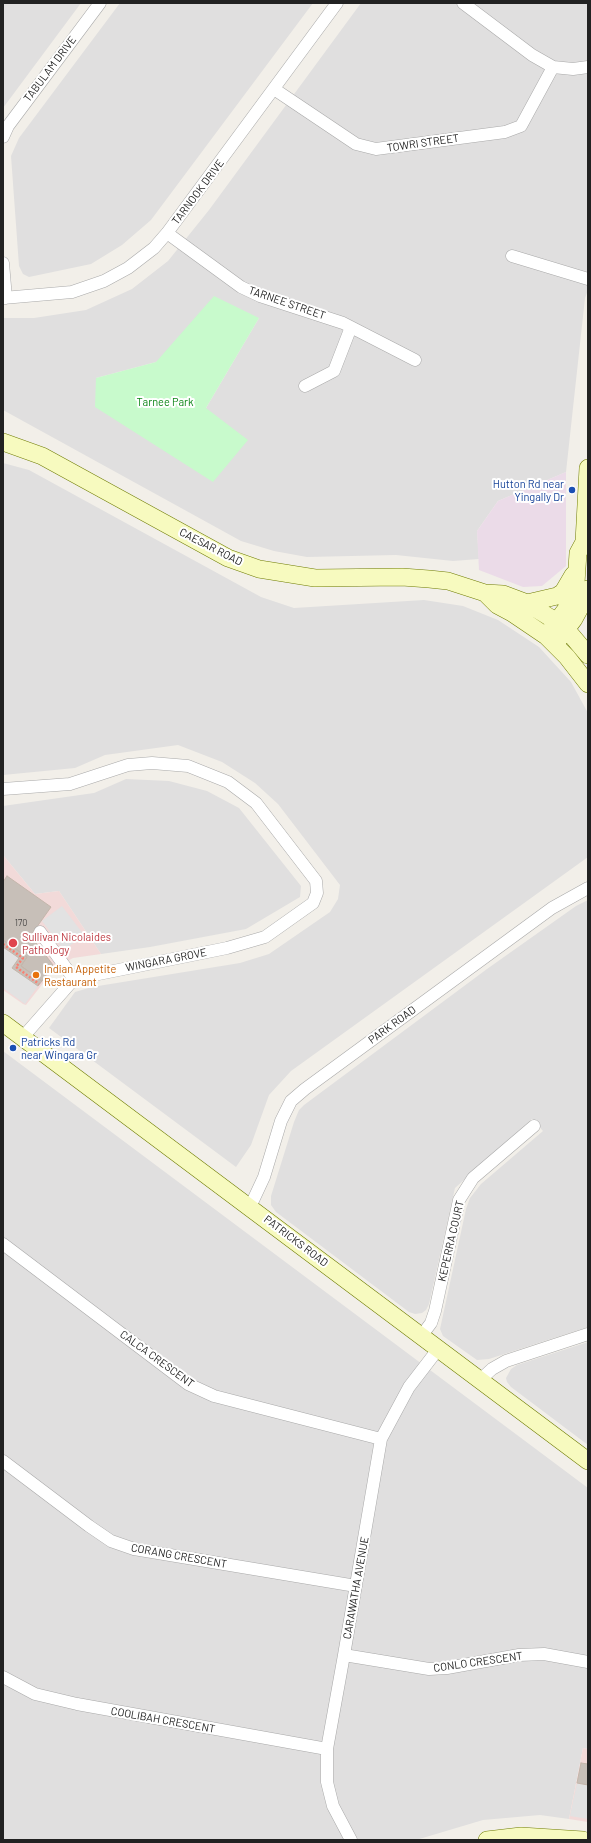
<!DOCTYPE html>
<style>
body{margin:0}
#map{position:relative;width:591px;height:1843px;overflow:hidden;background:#f2efe9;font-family:Barlow,sans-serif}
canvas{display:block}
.frame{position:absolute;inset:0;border:4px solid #222;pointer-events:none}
</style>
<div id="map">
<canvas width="591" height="1843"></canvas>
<div class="frame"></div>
</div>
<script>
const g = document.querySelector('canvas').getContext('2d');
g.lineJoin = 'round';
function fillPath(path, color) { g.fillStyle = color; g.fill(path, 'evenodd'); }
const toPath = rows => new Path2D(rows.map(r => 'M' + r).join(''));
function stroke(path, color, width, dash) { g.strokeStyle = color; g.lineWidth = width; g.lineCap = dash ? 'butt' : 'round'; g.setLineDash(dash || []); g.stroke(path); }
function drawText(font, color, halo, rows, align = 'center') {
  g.font = font + ' Barlow,sans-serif'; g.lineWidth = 4; g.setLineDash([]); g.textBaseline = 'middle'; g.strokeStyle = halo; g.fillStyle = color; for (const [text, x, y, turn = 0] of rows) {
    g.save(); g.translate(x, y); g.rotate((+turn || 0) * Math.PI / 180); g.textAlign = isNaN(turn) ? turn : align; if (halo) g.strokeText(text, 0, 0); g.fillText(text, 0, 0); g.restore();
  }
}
const residential = toPath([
 [3,3,81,3,3,108],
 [120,3,313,3,151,220,122,245,91,264,29,277,23,274,19,266,11,156,19,138],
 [361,3,588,3,588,290,585,298,566,472,498,501,477,531,479,559,453,561,396,555,307,557,274,551,241,541,3,410,3,318,34,318,86,310,132,289,168,261,209,210],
 [259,318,206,408,96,378,156,362],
 [3,463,29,470,261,597,294,608,424,600,463,606,498,620,539,647,571,682,588,713,588,857,291,1071,269,1095,251,1145,236,1167,49,1028,75,992,92,987,240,963,269,954,330,912,338,899,340,885,278,804,255,783,222,762,178,745,105,755,75,768,3,775],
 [126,779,169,781,207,791,239,808,301,886,300,897,246,929,150,947,101,954,59,891,35,894,3,855,3,806,94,793],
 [588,900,588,1327,489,1359,477,1360,443,1336,440,1329,466,1209,470,1198,481,1184,543,1131,532,1119,455,1188,429,1304,426,1310,422,1313,415,1314,409,1312,276,1212,271,1205,271,1196,294,1122,299,1110,304,1105,487,969,576,906],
 [3,1051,588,1488,588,1749,583,1748,569,1819,540,1815,483,1820,416,1840,3,1840],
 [588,1342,588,1445,511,1387,507,1382,506,1378,511,1369,517,1365]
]);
const commercial = toPath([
 [3,855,35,894,59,891,101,954,73,958,55,968,26,1005,23,1004,3,990],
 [583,1748,588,1749,588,1822,569,1819]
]);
const industrial = toPath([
 [566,472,566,566,542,586,523,587,479,570,477,531,498,501]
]);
const park = toPath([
 [214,296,259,318,206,408,248,440,213,482,95,407,96,378,156,362]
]);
const parking = toPath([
 [62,906,84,935,64,950,42,921],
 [3,947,19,958,12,968,38,986,25,1004,3,988],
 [577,1783,588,1785,588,1819,570,1816]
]);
const building = toPath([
 [7,876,51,907,29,938,37,944,53,965,42,981,21,966,27,957,3,940,3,882,7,876],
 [3,940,27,957,21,966,42,981,38,986,12,968,19,958,3,947,3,940],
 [581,1763,588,1764,588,1785,577,1783,581,1763]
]);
const path = toPath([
 [3,944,23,958,16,967,39,984]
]);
const street = toPath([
 [463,3,532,55,553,67,573,69,588,67],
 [274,89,356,144,376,149,505,132,521,126,553,67],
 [3,137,8,126,100,3],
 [167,233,241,287,260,296,343,323,415,360],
 [512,256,588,279],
 [3,263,6,298],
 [3,298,72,292,104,281,128,268,154,248,167,233,337,3],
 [305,386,334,371,351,327],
 [3,789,70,784,128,765,152,763,188,766,228,782,256,803,316,881,317,893,313,903,265,937,227,948,74,979,23,1037],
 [40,932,74,979],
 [250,1207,264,1177,281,1121,291,1101,305,1089,552,908,588,888],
 [3,1244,188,1384,214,1396,381,1439],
 [422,1335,431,1323,435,1311,459,1200,473,1178,534,1126],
 [480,1380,492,1369,506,1361,588,1334],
 [3,1461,89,1526,111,1541,134,1549,356,1586],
 [344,1655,429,1669,447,1668,519,1655,544,1654,588,1662],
 [3,1677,35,1694,77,1704,327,1749],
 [351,1840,333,1806,327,1782,327,1749,344,1655,381,1439,409,1387,439,1348]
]);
const secondary = toPath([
 [3,442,42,456,228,558,259,569,315,578,402,577,429,579,448,581,485,593,503,594,527,603,557,622,567,630,588,655],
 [485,593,497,605,512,613,546,636,567,657,588,684],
 [527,603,557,596,563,592,573,575],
 [546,636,566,609,573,594,576,583,578,553,584,542,588,468],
 [559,639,574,619,587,595,588,589],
 [3,1023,588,1461],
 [487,1840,521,1836,583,1840]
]);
const markers = [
 [572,490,4,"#1a4fb4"],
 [13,943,5,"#e0444e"],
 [36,975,4,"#e8710a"],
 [13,1048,4,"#1a4fb4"]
];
const numberNames = [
 ["170",21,923]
];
const streetNames = [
 ["TABULAM DRIVE",50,69,-53],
 ["TOWRI STREET",423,143,-8],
 ["TARNOOK DRIVE",198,192,-53],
 ["TARNEE STREET",287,303,19],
 ["CAESAR ROAD",211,547,27],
 ["WINGARA GROVE",166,960,-11],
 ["PARK ROAD",392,1025,-36],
 ["PATRICKS ROAD",296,1241,37],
 ["KEPERRA COURT",451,1241,-77],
 ["CALCA CRESCENT",157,1359,36],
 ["CORANG CRESCENT",179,1556,10],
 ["CARAWATHA AVENUE",356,1588,-80],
 ["CONLO CRESCENT",478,1662,-8],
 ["COOLIBAH CRESCENT",163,1720,10]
];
const parkNames = [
 ["Tarnee Park",165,402]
];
const transitNames = [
 ["Hutton Rd near",564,484],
 ["Yingally Dr",564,497],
 ["Patricks Rd",21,1042,"left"],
 ["near Wingara Gr",21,1055,"left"]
];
const healthNames = [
 ["Sullivan Nicolaides",22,937],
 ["Pathology",22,950]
];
const foodNames = [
 ["Indian Appetite",44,969],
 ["Restaurant",44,982]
];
fillPath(residential, '#e0dfdf');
fillPath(commercial, '#f2dad9');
fillPath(industrial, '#ebdbe8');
fillPath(park, '#c8facc');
fillPath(parking, '#e2e2e2');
fillPath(building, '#c7bfb8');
stroke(building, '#c4b6ab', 1);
stroke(street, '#a9a9a9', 13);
stroke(secondary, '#707d05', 18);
stroke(path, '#fa8072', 2.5, [2, 2]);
stroke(street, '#fff', 12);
stroke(secondary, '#f7fabf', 17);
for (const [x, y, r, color] of markers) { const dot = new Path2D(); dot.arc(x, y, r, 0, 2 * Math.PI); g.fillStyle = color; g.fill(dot); stroke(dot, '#fff', 1.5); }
drawText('9px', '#4b4948', null, numberNames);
drawText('11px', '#222', '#fff', streetNames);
drawText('11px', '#0c8416', '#fff', parkNames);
drawText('11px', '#164399', '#fff', transitNames, 'right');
drawText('11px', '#be3a42', '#fff', healthNames, 'left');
drawText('11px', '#c56008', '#fff', foodNames, 'left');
</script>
